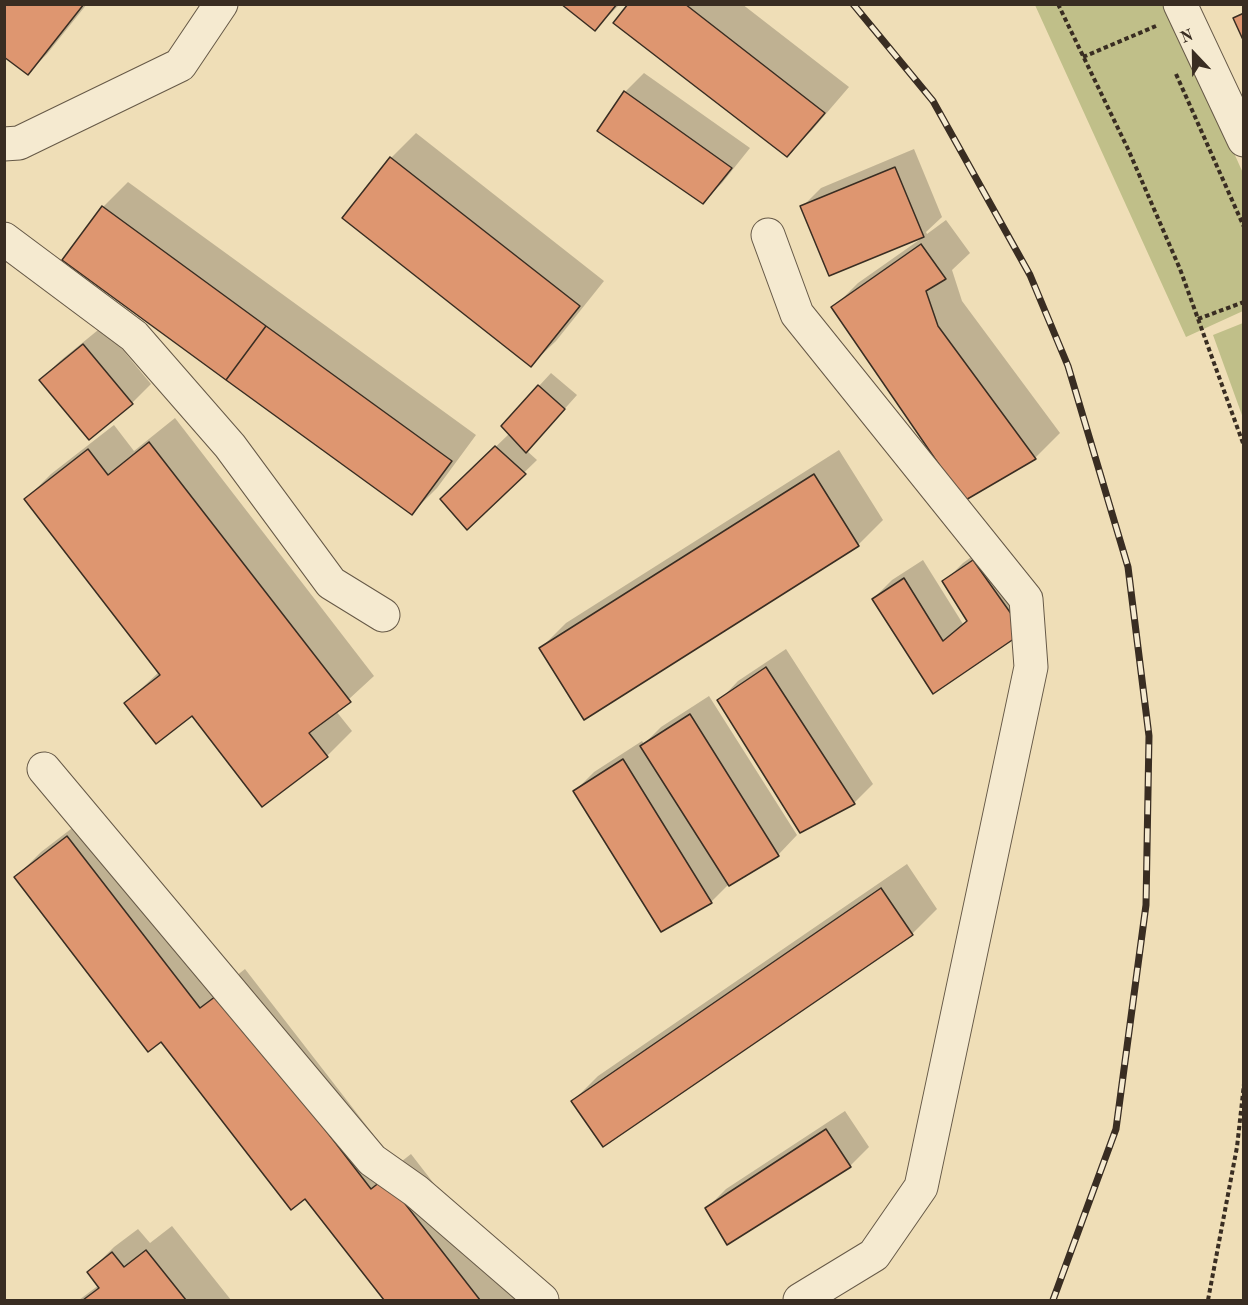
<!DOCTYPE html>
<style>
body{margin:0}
#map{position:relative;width:1248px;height:1305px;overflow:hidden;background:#efdeb7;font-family:"Old Standard TT",serif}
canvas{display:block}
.frame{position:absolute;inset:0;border:6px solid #392d22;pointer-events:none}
.north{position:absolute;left:1164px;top:24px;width:60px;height:60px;-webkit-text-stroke:4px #f5ead0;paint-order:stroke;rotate:338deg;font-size:16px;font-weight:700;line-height:24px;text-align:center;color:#392d22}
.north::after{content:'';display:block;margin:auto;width:21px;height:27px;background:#392d22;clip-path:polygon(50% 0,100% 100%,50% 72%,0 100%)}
</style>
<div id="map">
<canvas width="1248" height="1305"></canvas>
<div class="frame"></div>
<div class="north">N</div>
</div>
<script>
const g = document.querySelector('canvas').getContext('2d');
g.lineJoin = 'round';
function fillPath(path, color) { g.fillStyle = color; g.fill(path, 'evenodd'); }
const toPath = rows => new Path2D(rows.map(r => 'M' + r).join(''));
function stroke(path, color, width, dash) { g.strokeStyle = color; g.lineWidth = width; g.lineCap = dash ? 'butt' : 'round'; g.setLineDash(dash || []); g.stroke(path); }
const green = toPath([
 [1035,5,1167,5,1243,173,1243,311,1186,337],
 [1243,323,1243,418,1213,335]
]);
const shadow = toPath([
 [4,4,87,4,47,54,28,73],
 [564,4,620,4,595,29],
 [629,4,742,4,849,87,812,130,787,155],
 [644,73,750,148,722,183,703,202,625,92],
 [416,133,604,281,556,341,531,365,344,218,391,158],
 [914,149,942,217,926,232,927,234,946,220,970,253,952,270,962,301,1060,433,1035,458,964,499,833,308,858,283,922,238,802,207,821,188],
 [128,182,476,435,437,488,412,513,103,207],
 [103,326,151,384,132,403,41,380,60,361],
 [551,373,577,395,527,451,537,460,467,528,455,486,510,433,539,386],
 [175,418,374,676,336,711,352,731,327,756,192,714,126,703,159,672,26,499,51,474,114,425,134,451],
 [839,450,883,520,858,545,541,648,566,623],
 [992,542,1042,612,934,692,873,599,892,580,923,560,963,624,968,620,944,582,963,563],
 [786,649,873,784,854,803,800,831,719,701,738,681],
 [709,696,797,835,779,854,729,884,711,902,575,791,594,772,642,741,644,744,661,727],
 [93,812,226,984,245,969,397,1165,411,1154,524,1300,386,1300,306,1197,16,877,41,852],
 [907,864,937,909,912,934,603,1145,573,1101,598,1076],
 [845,1111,869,1147,850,1166,727,1243,707,1208,726,1189],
 [172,1226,231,1300,79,1300,99,1285,89,1272,114,1247,138,1229,150,1243]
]);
const building = toPath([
 [4,4,84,4,28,75,4,57,4,4],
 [561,4,617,4,595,31,561,4],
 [628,4,685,4,825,113,787,157,613,23,628,4],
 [1244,13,1244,42,1233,18,1244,13],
 [624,91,732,168,703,204,597,131,624,91],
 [390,157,580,306,531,367,342,218,390,157],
 [895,167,924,237,829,276,800,206,895,167],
 [102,206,266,326,226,380,62,260,102,206],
 [921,244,946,279,926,291,938,326,1036,459,964,501,831,307,921,244],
 [266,326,452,461,412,515,226,380,266,326],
 [83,344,133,404,89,440,39,380,83,344],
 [538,385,565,409,526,453,501,426,538,385],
 [149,442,351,702,309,733,328,757,262,807,192,716,156,744,124,703,160,675,24,499,88,449,108,475,149,442],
 [495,446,526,474,467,530,440,499,495,446],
 [814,474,859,546,584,720,539,648,814,474],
 [973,560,1024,632,933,694,872,599,904,578,943,641,967,621,942,581,973,560],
 [766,667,855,804,800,833,717,700,766,667],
 [690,714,779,856,729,886,640,746,690,714],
 [623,759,712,903,661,932,573,791,623,759],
 [67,836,200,1008,220,993,371,1189,385,1178,480,1300,384,1300,305,1199,291,1210,161,1042,148,1052,14,877,67,836],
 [881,888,913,935,603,1147,571,1101,881,888],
 [826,1129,851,1167,727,1245,705,1208,826,1129],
 [146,1250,186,1300,83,1300,99,1288,87,1272,112,1252,124,1267,146,1250]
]);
const path = toPath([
 [1058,4,1128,149,1180,269,1244,446],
 [1083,57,1156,26],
 [1176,74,1244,227],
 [1198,319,1244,302],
 [1208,1300,1237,1147,1244,1084]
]);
const minor = toPath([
 [1180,4,1244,140],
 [4,144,19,143,180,65,221,4],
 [768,235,797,314,1026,599,1031,667,921,1187,874,1255,800,1300],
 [4,239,134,336,230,446,331,583,383,615],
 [44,769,372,1160,416,1191,542,1300]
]);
const rail = toPath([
 [853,4,933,101,1030,275,1068,366,1128,567,1149,736,1146,905,1116,1129,1053,1300]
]);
fillPath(green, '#c0bf89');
fillPath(shadow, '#0003');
fillPath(building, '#de9670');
stroke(building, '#392d22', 1.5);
stroke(minor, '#665947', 35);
stroke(path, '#392d22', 4, [4.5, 3]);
stroke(minor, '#f5ead0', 33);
stroke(rail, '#392d22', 7);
stroke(rail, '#f5ead0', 4.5, [14]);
</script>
